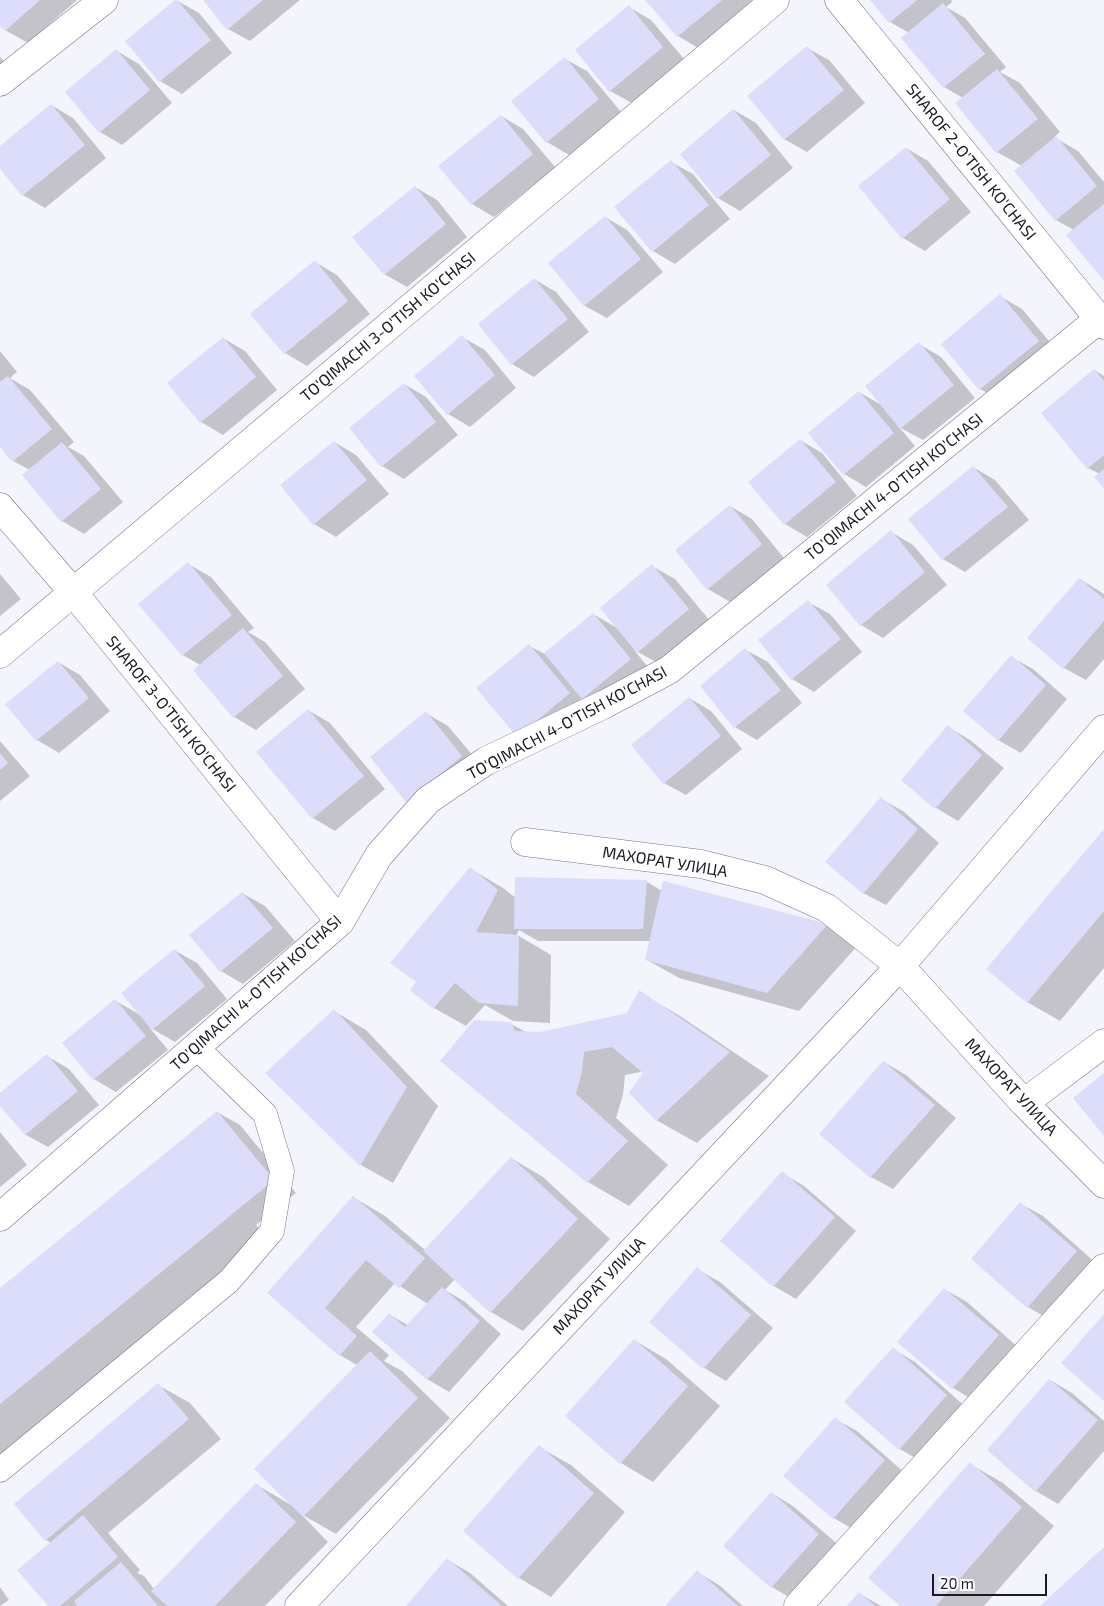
<!DOCTYPE html>
<meta charset="utf-8">
<style>
body{margin:0}
#map{position:relative;width:1104px;height:1606px;overflow:hidden;background:#f4f4fc;font-family:"Exo 2",sans-serif}
canvas{display:block}
.scale{position:absolute;left:932px;top:1574px;width:115px;height:22px;box-sizing:border-box;border:2px solid #1a1a26;border-top:0;padding-left:6px;font-size:15px;line-height:18px;white-space:nowrap;color:#1a1a26;-webkit-text-stroke:4px #fff;paint-order:stroke}
</style>
<div id="map">
<canvas width="1104" height="1606"></canvas>
<div class="scale">20 m</div>
</div>
<script>
const g = document.querySelector('canvas').getContext('2d');
g.lineJoin = 'round';
function fillPath(path, color) { g.fillStyle = color; g.fill(path, 'evenodd'); }
const toPath = rows => new Path2D(rows.map(r => 'M' + r).join(''));
function stroke(path, color, width, dash) { g.strokeStyle = color; g.lineWidth = width; g.lineCap = dash ? 'butt' : 'round'; g.setLineDash(dash || []); g.stroke(path); }
function drawText(font, color, halo, rows, align = 'center') {
  g.font = font + ' "Exo 2",sans-serif'; g.lineWidth = 4; g.setLineDash([]); g.textBaseline = 'middle'; g.strokeStyle = halo; g.fillStyle = color; for (const [text, x, y, turn = 0] of rows) {
    g.save(); g.translate(x, y); g.rotate((+turn || 0) * Math.PI / 180); g.textAlign = isNaN(turn) ? turn : align; if (halo) g.strokeText(text, 0, 0); g.fillText(text, 0, 0); g.restore();
  }
}
const shadow = toPath([
 [0,0,77,0,28,43,5,30,0,24],
 [176,0,199,13,232,53,182,94,160,81],
 [204,0,300,0,250,41,228,29],
 [647,0,760,0,700,49,678,36],
 [872,0,951,0,952,2,946,7,965,18,1006,67,1000,72,1020,83,1060,132,1054,137,1078,151,1104,182,1104,279,1074,230,1056,220,1022,166,997,152,963,98,944,87,909,33,890,22],
 [629,7,651,20,685,60,632,103,610,91],
 [807,48,829,60,865,103,807,152,784,139],
 [117,51,139,64,172,103,122,145,100,132],
 [0,57,4,61,0,65],
 [565,59,587,71,621,112,569,155,547,142],
 [51,105,73,118,106,158,45,208,23,195,0,167,0,148],
 [734,110,756,123,793,168,740,211,718,198,682,154],
 [501,116,523,129,555,167,494,217,472,204,440,167],
 [906,148,928,161,971,212,925,251,903,238],
 [671,162,693,174,730,219,675,264,653,251,616,207],
 [415,187,437,200,467,237,407,287,384,274],
 [605,217,627,230,663,272,607,318,585,306,549,263],
 [315,262,337,275,370,314,307,366,285,353,252,314],
 [534,279,556,292,589,332,534,377,512,364],
 [1000,296,1022,309,1060,354,1002,401,980,389],
 [462,337,485,350,516,388,470,427,448,414],
 [223,338,245,351,277,390,223,435,201,422],
 [919,344,941,357,975,398,923,440,899,427,915,446,866,487,844,474,859,392,883,406],
 [0,351,17,372,10,378,30,390,74,442,68,447,84,456,123,502,84,534,62,521,24,475,30,470,13,461,0,445],
 [1094,370,1104,376,1104,487,1100,474,1088,468,1042,413],
 [404,384,426,397,458,435,404,479,382,466],
 [800,440,822,453,857,496,807,537,785,524],
 [334,442,356,455,389,494,336,537,314,524,282,485],
 [973,467,995,480,1029,520,965,572,943,559,910,520],
 [730,506,752,519,784,558,730,602,708,589],
 [891,532,913,545,947,585,883,638,861,625],
 [188,564,211,577,254,628,248,632,265,642,305,689,256,730,234,717,200,665,183,655,140,604],
 [652,566,675,579,711,622,660,664,634,650,652,672,518,736,529,646,545,654,593,614,619,629],
 [0,574,21,599,0,616],
 [1080,579,1104,594,1104,659,1086,680,1064,668],
 [808,602,830,614,862,652,814,692,792,679],
 [746,650,768,662,802,703,757,740,735,727],
 [1011,657,1033,669,1067,699,1021,753,998,740],
 [58,662,80,675,110,711,59,753,37,740,7,705],
 [689,698,711,711,742,749,686,795,664,783],
 [308,710,330,723,385,789,335,831,313,818],
 [426,713,448,726,484,769,429,813,407,801],
 [948,727,970,740,1004,768,958,821,936,808,903,780],
 [0,741,30,776,0,801],
 [881,799,903,811,939,843,886,905,863,893],
 [1104,831,1104,968,1060,1021,1027,1002],
 [471,869,503,888,516,898,647,882,662,891,664,882,827,926,859,944,799,1011,679,978,647,960,651,941,538,941,519,930,516,936,519,936,551,955,550,1023,513,1021,485,1005,466,1026,434,1008,412,990,418,982],
 [242,893,265,906,295,941,243,984,221,971,191,935],
 [174,950,197,963,227,999,175,1042,149,1027,168,1050,116,1092,94,1079,116,1001,142,1016],
 [639,992,680,1016,769,1076,697,1143,656,1120,645,1071,625,1075,623,1095,616,1118,668,1165,629,1206,588,1182,441,1061,511,1024,526,1032,541,1033,628,1014],
 [334,1011,366,1030,438,1106,393,1183,361,1165],
 [47,1056,69,1069,99,1105,48,1147,26,1135,0,1104,0,1095],
 [884,1062,906,1075,956,1118,893,1189,871,1177],
 [217,1112,240,1125,296,1193,256,1225,269,1241,0,1460,0,1290],
 [0,1132,27,1165,0,1187],
 [511,1158,543,1177,610,1239,523,1331,491,1312,455,1279,445,1290,464,1301,501,1334,449,1392,427,1379,389,1314,409,1326,428,1304,395,1283,356,1327,389,1355,384,1361,402,1371,450,1418,336,1534,301,1514,328,1542,265,1606,49,1606,51,1543,46,1540,158,1385,190,1403,221,1439,108,1533,140,1570,137,1573,144,1576,154,1589,257,1485,291,1505,357,1365,340,1355,269,1293,353,1197,385,1216,425,1250],
 [782,1173,804,1186,856,1231,796,1299,774,1286,722,1241],
 [1021,1204,1043,1216,1098,1265,1050,1320,1028,1307,972,1259],
 [697,1269,720,1282,773,1328,726,1381,704,1368,651,1322],
 [944,1289,967,1302,1020,1349,975,1401,953,1388,899,1342],
 [634,1340,666,1359,720,1406,653,1482,621,1463,567,1416],
 [893,1349,915,1362,968,1409,922,1462,900,1449],
 [1050,1380,1072,1393,1104,1421,1104,1451,1058,1504,1036,1491],
 [835,1419,857,1431,906,1474,856,1531,834,1518,785,1476],
 [539,1447,571,1465,625,1512,551,1597,519,1578,465,1531],
 [970,1464,1003,1483,1054,1526,984,1606,902,1606],
 [771,1493,793,1506,841,1547,794,1600,772,1587,725,1546],
 [448,1560,470,1573,508,1606,407,1606],
 [697,1572,719,1585,743,1606,667,1606],
 [0,1587,9,1600,0,1606],
 [860,1594,881,1606,849,1606]
]);
const building = toPath([
 [0,0,40,0,5,31,0,26],
 [175,0,177,0,211,40,159,82,125,41],
 [203,0,263,0,227,30],
 [645,0,722,0,677,37],
 [870,0,917,0,889,23],
 [943,3,985,54,943,88,901,38],
 [629,5,663,47,609,92,575,50],
 [807,46,844,90,784,140,747,96],
 [116,49,150,90,99,133,65,92],
 [565,57,599,99,546,143,511,101],
 [997,69,1038,119,996,153,955,103],
 [51,104,85,145,22,196,0,169,0,146],
 [733,109,771,155,717,199,680,154],
 [501,115,533,154,471,205,438,166],
 [1056,136,1097,186,1055,221,1014,171],
 [906,147,950,199,902,239,858,186],
 [671,160,709,205,652,252,614,207],
 [415,186,446,224,384,275,352,237],
 [1104,204,1104,281,1066,235],
 [605,216,641,259,584,306,548,263],
 [315,260,348,301,284,354,250,314],
 [534,278,568,319,511,365,478,324],
 [1000,294,1039,341,979,390,941,344],
 [462,335,495,375,447,415,414,376],
 [223,337,256,377,200,423,167,383],
 [919,342,954,385,900,429,865,386],
 [1094,369,1104,381,1104,455,1087,469,1041,413],
 [8,376,52,429,12,462,0,447,0,382],
 [404,383,436,422,381,467,349,428],
 [859,391,894,433,843,475,808,433],
 [800,439,836,482,784,525,748,482],
 [334,441,367,480,313,525,280,485],
 [62,442,101,489,61,522,22,475],
 [973,466,1008,507,942,560,908,519],
 [1104,469,1104,489,1094,477],
 [730,505,762,544,707,590,675,550],
 [891,530,925,572,860,626,826,585],
 [188,562,232,615,182,656,138,604],
 [652,564,689,609,637,653,600,608],
 [1079,578,1104,599,1104,621,1063,669,1027,638],
 [808,600,841,639,791,680,758,640],
 [593,613,631,659,582,699,544,653],
 [243,628,283,676,233,718,193,670],
 [529,644,570,693,517,737,476,688],
 [745,648,781,690,734,728,700,686],
 [1011,655,1046,685,998,741,963,711],
 [58,661,89,698,36,741,5,704],
 [689,697,721,736,663,784,631,745],
 [308,709,364,776,312,819,256,752],
 [426,711,462,756,406,802,370,757],
 [948,725,982,755,935,809,901,780],
 [0,753,8,763,0,770],
 [881,797,918,829,863,894,825,862],
 [1104,829,1104,911,1027,1003,986,969],
 [470,867,498,890,476,932,519,935,518,1006,479,1003,455,983,433,1009,410,990,416,982,390,963],
 [515,877,647,880,643,929,514,929],
 [663,881,828,924,767,993,645,960],
 [242,892,273,928,220,972,189,935],
 [174,949,205,986,152,1030,121,993],
 [639,990,730,1052,656,1121,629,1093,643,1073,612,1047,584,1052,582,1071,576,1094,628,1141,587,1183,440,1061,474,1020,511,1022,515,1031,540,1032,627,1013],
 [115,999,146,1036,93,1080,62,1043],
 [334,1009,407,1087,360,1166,265,1073],
 [47,1054,78,1091,25,1135,0,1106,0,1093],
 [883,1061,935,1105,870,1178,819,1134],
 [1104,1073,1104,1136,1073,1098],
 [217,1111,274,1180,0,1404,0,1288],
 [511,1157,578,1219,490,1313,423,1251],
 [782,1171,835,1217,773,1287,720,1241],
 [353,1196,425,1258,399,1288,366,1260,325,1308,357,1336,339,1356,267,1293],
 [1020,1202,1077,1251,1027,1308,971,1259],
 [697,1267,751,1315,703,1369,649,1322],
 [442,1287,480,1321,427,1380,372,1332,389,1313,405,1327],
 [944,1288,999,1335,952,1389,897,1342],
 [1104,1314,1104,1401,1061,1363],
 [634,1339,688,1386,620,1464,565,1416],
 [893,1347,947,1395,899,1450,844,1402],
 [370,1351,418,1398,303,1517,254,1469],
 [1049,1379,1098,1420,1035,1492,987,1450],
 [158,1383,189,1419,45,1541,14,1504],
 [835,1417,885,1460,833,1519,783,1476],
 [539,1445,594,1493,518,1579,463,1531],
 [970,1462,1022,1507,936,1606,900,1606,868,1578],
 [256,1483,296,1522,215,1606,167,1606,151,1591],
 [771,1492,819,1534,771,1588,723,1546],
 [83,1515,118,1557,60,1606,48,1606,17,1570],
 [1104,1547,1104,1606,1040,1606,1094,1556],
 [447,1558,502,1606,406,1606],
 [121,1562,158,1606,77,1606,74,1601],
 [697,1570,738,1606,665,1606],
 [859,1592,875,1606,847,1606]
]);
const lane = toPath([
 [0,1470,229,1281,272,1231,282,1171,265,1114,196,1047]
]);
const street = toPath([
 [839,0,1104,325],
 [0,82,104,0],
 [0,507,73,592,340,922],
 [0,654,775,0],
 [525,842,701,864,765,880,827,908,900,966,1024,1103,1104,1184],
 [1024,1103,1104,1043],
 [0,1217,340,922,379,855,428,800,486,761,605,704,669,670,1099,319],
 [299,1606,900,966,1104,729],
 [798,1606,1104,1268]
]);
const streetNames = [
 ["SHAROF 2-O'TISH KO'CHASI",971,162,51],
 ["TO'QIMACHI 3-O'TISH KO'CHASI",388,327,-40],
 ["TO'QIMACHI 4-O'TISH KO'CHASI",894,487,-39],
 ["SHAROF 3-O'TISH KO'CHASI",171,714,51],
 ["TO'QIMACHI 4-O'TISH KO'CHASI",567,723,-28],
 ["МАХОРАТ УЛИЦА",665,862,9],
 ["TO'QIMACHI 4-O'TISH KO'CHASI",256,993,-42],
 ["МАХОРАТ УЛИЦА",1011,1087,47],
 ["МАХОРАТ УЛИЦА",599,1286,-47]
];
fillPath(shadow, '#0003');
fillPath(building, '#dcddfa');
stroke(lane, '#737393', 25);
stroke(street, '#737393', 29);
stroke(lane, '#fff', 24);
stroke(street, '#fff', 28);
drawText('16px', '#1a1a26', '#fff', streetNames);
</script>
